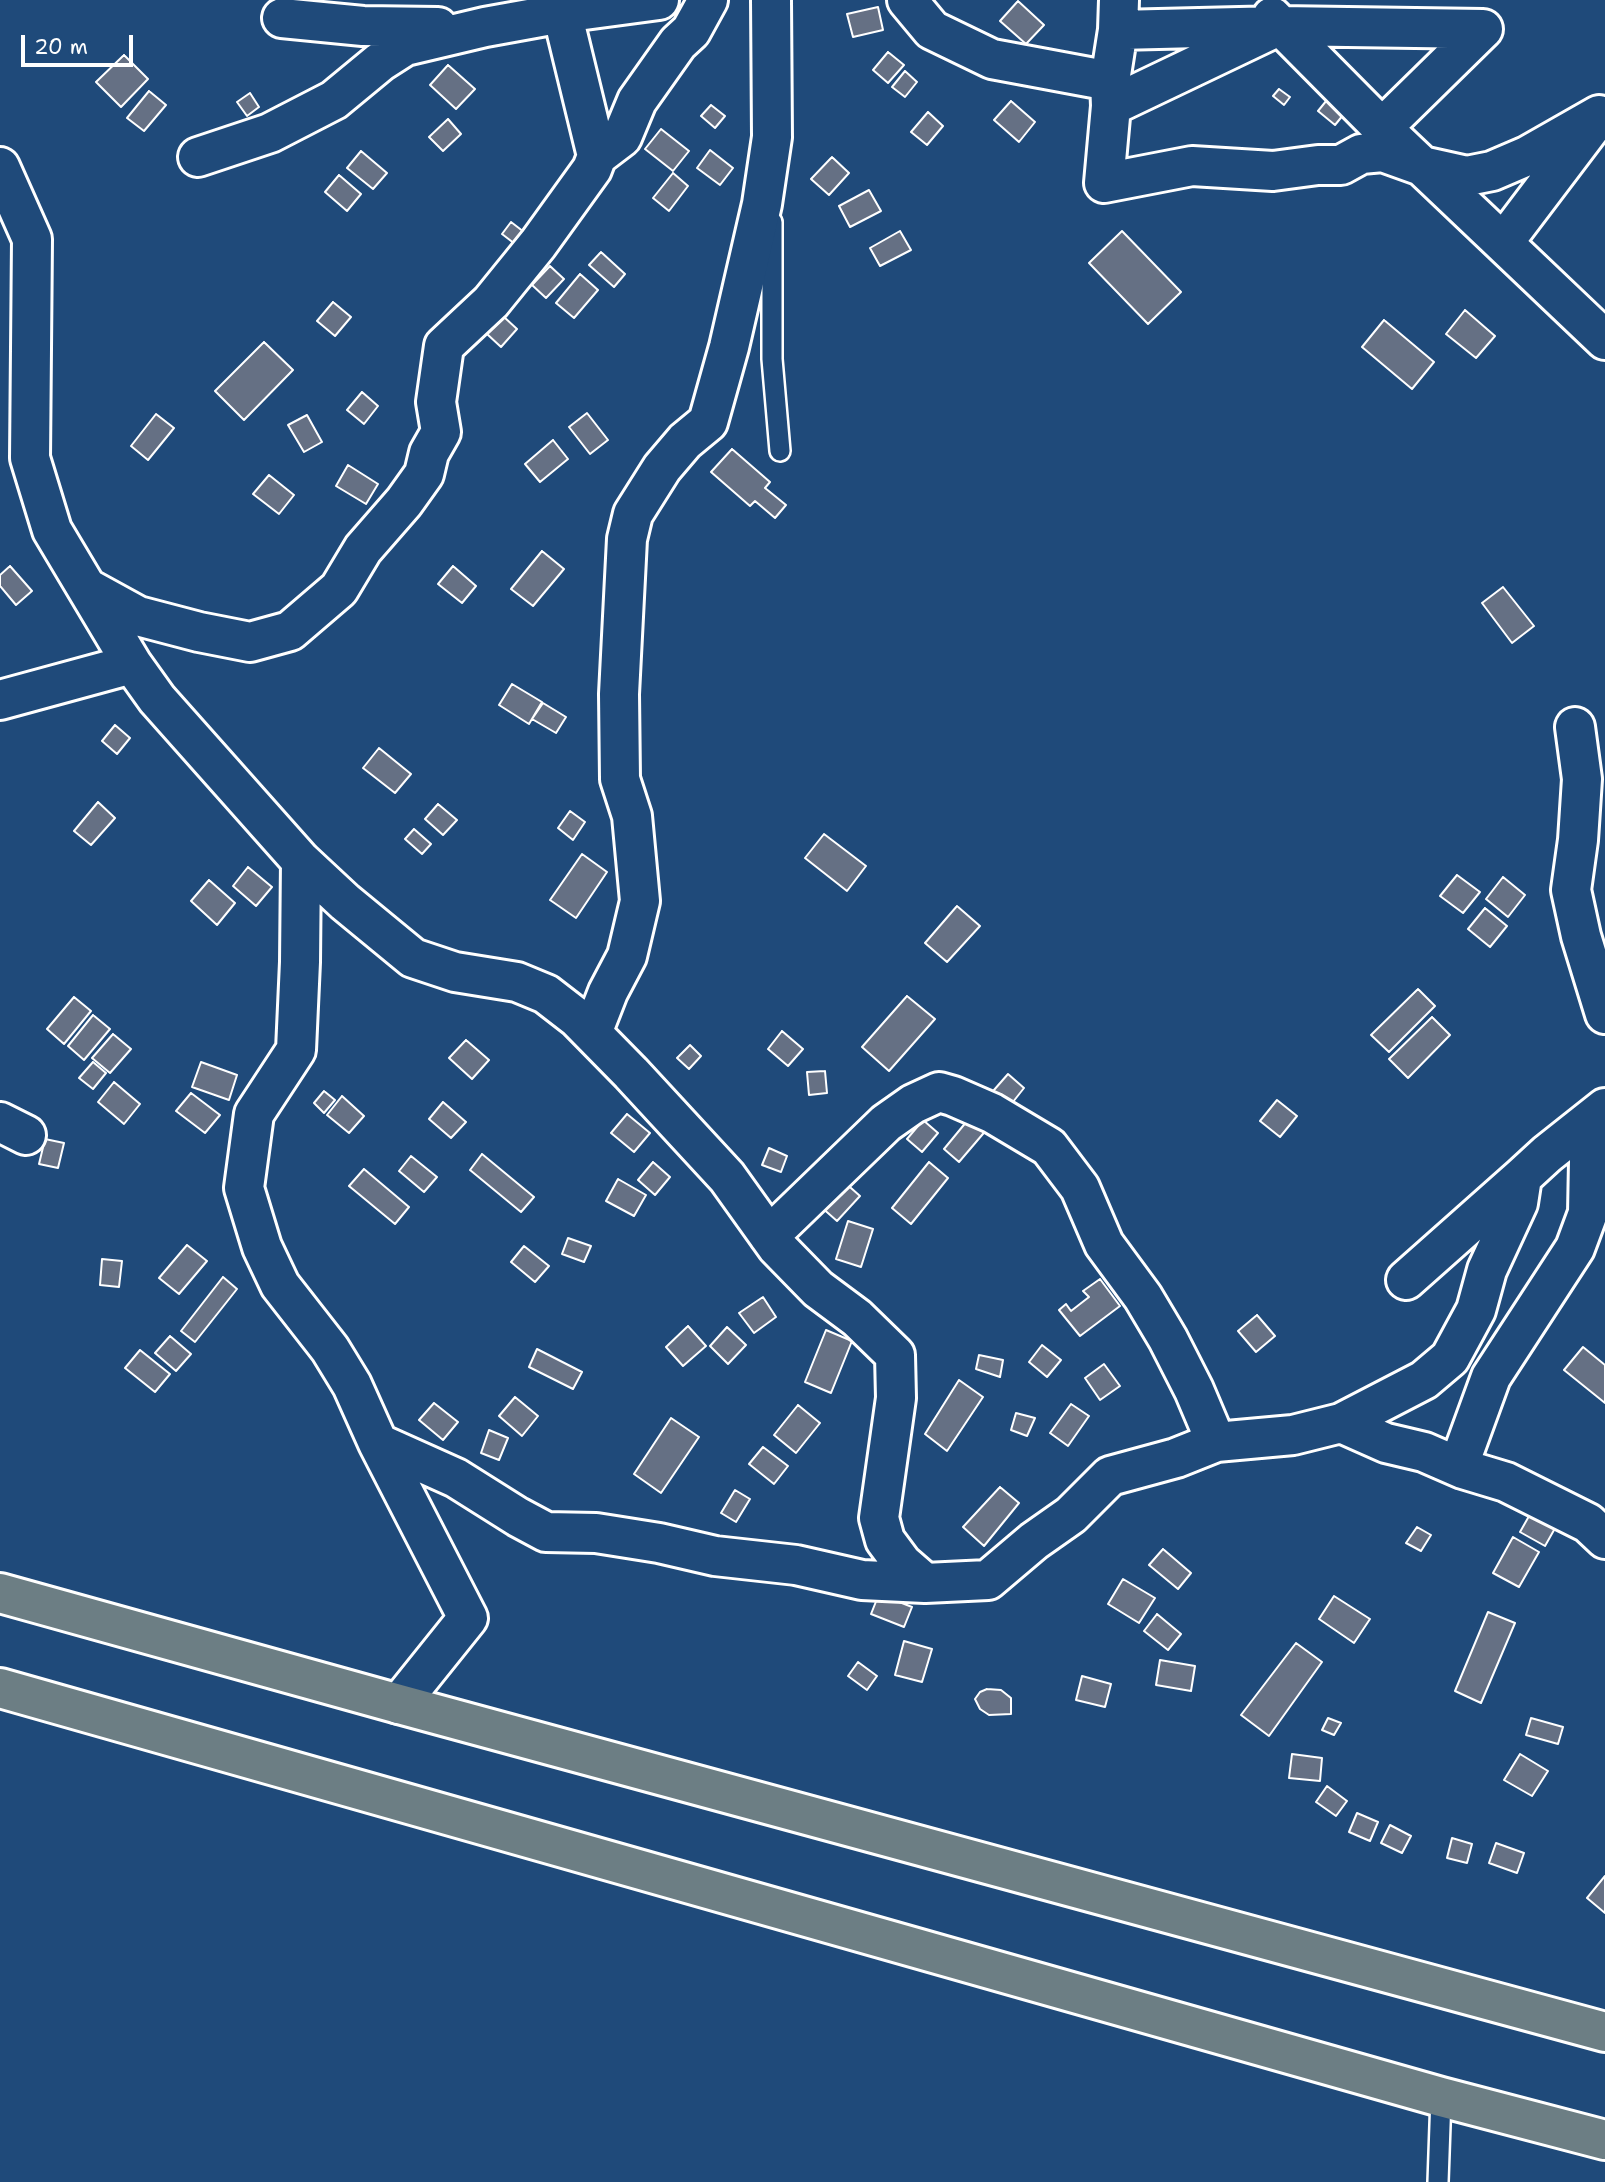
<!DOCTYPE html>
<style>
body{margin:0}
#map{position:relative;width:1605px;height:2182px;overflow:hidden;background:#1f4a7a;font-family:"Shantell Sans",sans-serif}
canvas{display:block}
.scale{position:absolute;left:21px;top:35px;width:112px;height:32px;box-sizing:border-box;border:4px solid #fff;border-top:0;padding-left:9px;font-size:21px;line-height:24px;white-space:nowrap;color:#fff;-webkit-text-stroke:5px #1f4a7a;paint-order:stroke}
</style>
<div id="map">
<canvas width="1605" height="2182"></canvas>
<div class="scale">20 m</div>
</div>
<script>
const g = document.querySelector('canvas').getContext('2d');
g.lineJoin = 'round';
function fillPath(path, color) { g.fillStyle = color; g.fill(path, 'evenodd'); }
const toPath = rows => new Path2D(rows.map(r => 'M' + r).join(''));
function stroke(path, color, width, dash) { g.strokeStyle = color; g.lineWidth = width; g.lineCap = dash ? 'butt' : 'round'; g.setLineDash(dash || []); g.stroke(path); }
const building = toPath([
 [1018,1,1044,25,1026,44,1000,21,1018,1],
 [878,7,883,30,853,37,847,14,878,7],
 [888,52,904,65,888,83,873,70,888,52],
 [124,55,148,79,121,107,96,82,124,55],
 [448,65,475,89,456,109,430,85,448,65],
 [905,71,917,82,905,97,892,87,905,71],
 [1279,89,1290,97,1284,105,1273,96,1279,89],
 [149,91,166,105,144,131,127,118,149,91],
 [250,93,259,107,247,116,237,102,250,93],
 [1331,95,1348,109,1335,125,1318,111,1331,95],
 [1011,101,1035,122,1019,142,994,120,1011,101],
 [711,105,725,116,715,128,701,116,711,105],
 [928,112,943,126,927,145,911,132,928,112],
 [448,119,461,134,443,151,429,137,448,119],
 [661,129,689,151,673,171,645,149,661,129],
 [710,150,733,168,720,185,697,168,710,150],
 [361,151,387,173,373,189,347,168,361,151],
 [832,157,849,173,829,195,811,179,832,157],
 [673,173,688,186,669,211,653,198,673,173],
 [339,175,361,194,347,211,325,192,339,175],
 [869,190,881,211,850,227,839,206,869,190],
 [511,222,524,232,515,244,502,234,511,222],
 [900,231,911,250,880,266,870,248,900,231],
 [1122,231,1181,292,1148,324,1089,263,1122,231],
 [601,252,625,274,614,287,589,265,601,252],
 [550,266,564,279,546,298,532,285,550,266],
 [580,274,598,290,574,318,556,303,580,274],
 [333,302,351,317,335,336,317,321,333,302],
 [1465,310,1495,336,1476,358,1446,334,1465,310],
 [504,317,517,329,501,347,487,334,504,317],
 [1384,320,1434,362,1412,389,1362,347,1384,320],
 [264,342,293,370,244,420,215,391,264,342],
 [362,392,378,406,364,424,347,410,362,392],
 [587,413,608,440,590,454,569,427,587,413],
 [156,414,174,428,148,460,131,446,156,414],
 [307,415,322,442,304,452,288,425,307,415],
 [553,440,568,459,540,482,525,464,553,440],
 [732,449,770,482,765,488,786,505,775,518,755,501,750,506,711,472,732,449],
 [348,465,378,484,366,504,336,486,348,465],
 [269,475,294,495,279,514,253,494,269,475],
 [542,551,564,569,533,606,511,589,542,551],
 [10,566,32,591,16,605,0,586,0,575,10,566],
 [453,566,476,586,462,603,438,584,453,566],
 [1503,587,1534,626,1512,643,1482,603,1503,587],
 [512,684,542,702,529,724,499,705,512,684],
 [543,703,566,717,556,733,532,719,543,703],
 [115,725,130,738,117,754,102,741,115,725],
 [379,748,411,774,395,793,363,768,379,748],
 [98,802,115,818,91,845,74,831,98,802],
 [438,804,457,820,443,835,425,819,438,804],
 [570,811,585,822,573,840,558,828,570,811],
 [414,829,431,844,422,854,405,839,414,829],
 [824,834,866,866,847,891,805,858,824,834],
 [582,854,607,872,576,918,550,900,582,854],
 [248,867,272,887,256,906,233,886,248,867],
 [1457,875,1480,892,1463,913,1440,896,1457,875],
 [1503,877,1525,895,1508,917,1486,899,1503,877],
 [209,880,235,903,217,925,191,901,209,880],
 [957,906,980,926,947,962,925,943,957,906],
 [1485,908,1507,926,1490,947,1468,929,1485,908],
 [1418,989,1435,1006,1389,1052,1371,1035,1418,989],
 [907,996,935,1019,889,1071,862,1047,907,996],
 [74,997,91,1011,64,1044,47,1029,74,997],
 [93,1015,110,1029,84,1060,68,1046,93,1015],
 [1432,1017,1450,1035,1408,1078,1389,1059,1432,1017],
 [782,1031,803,1049,788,1066,768,1049,782,1031],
 [113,1034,131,1049,110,1073,92,1058,113,1034],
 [466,1040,489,1060,472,1079,449,1058,466,1040],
 [690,1045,701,1056,689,1069,677,1058,690,1045],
 [93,1062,106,1073,93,1089,79,1078,93,1062],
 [201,1062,237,1075,229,1100,192,1087,201,1062],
 [825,1071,827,1093,809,1095,807,1072,825,1071],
 [1008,1074,1024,1088,1005,1112,987,1098,1008,1074],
 [114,1082,140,1104,124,1124,98,1102,114,1082],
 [324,1091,335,1100,324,1113,314,1103,324,1091],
 [191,1093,220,1115,205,1133,176,1111,191,1093],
 [342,1096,364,1116,349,1133,327,1115,342,1096],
 [1277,1100,1297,1116,1280,1137,1260,1121,1277,1100],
 [443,1102,466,1122,451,1138,429,1119,443,1102],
 [627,1114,650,1133,634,1152,611,1133,627,1114],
 [972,1115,988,1128,959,1162,944,1149,972,1115],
 [923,1120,938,1133,922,1152,907,1139,923,1120],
 [45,1139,64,1143,58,1168,39,1164,45,1139],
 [769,1148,787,1156,781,1172,762,1165,769,1148],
 [482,1154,534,1197,521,1212,470,1170,482,1154],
 [411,1156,437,1177,424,1192,399,1171,411,1156],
 [653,1162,670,1177,655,1195,638,1180,653,1162],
 [929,1162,948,1178,911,1224,892,1208,929,1162],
 [364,1169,409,1207,395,1224,349,1186,364,1169],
 [618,1179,646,1195,634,1216,606,1201,618,1179],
 [842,1180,860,1196,837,1221,820,1206,842,1180],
 [848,1221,873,1229,861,1267,836,1259,848,1221],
 [568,1238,591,1246,584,1262,562,1254,568,1238],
 [187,1245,207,1261,179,1294,159,1278,187,1245],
 [524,1246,549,1266,535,1282,511,1262,524,1246],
 [102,1259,122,1261,119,1287,100,1285,102,1259],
 [223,1277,237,1289,195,1342,181,1331,223,1277],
 [1100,1279,1120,1306,1080,1336,1059,1310,1066,1304,1071,1311,1089,1297,1083,1291,1100,1279],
 [763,1297,776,1317,754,1333,739,1313,763,1297],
 [1257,1315,1275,1336,1256,1352,1238,1331,1257,1315],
 [688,1326,706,1346,683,1366,666,1347,688,1326],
 [727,1327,746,1345,728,1364,710,1346,727,1327],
 [826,1330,852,1341,831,1393,805,1382,826,1330],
 [170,1336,191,1354,176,1371,155,1353,170,1336],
 [1042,1345,1061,1360,1047,1377,1029,1362,1042,1345],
 [1583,1347,1605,1365,1605,1403,1564,1370,1583,1347],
 [537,1349,582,1372,573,1389,529,1367,537,1349],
 [140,1350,170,1374,155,1392,125,1368,140,1350],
 [979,1355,1003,1360,1000,1377,976,1369,979,1355],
 [1104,1364,1120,1386,1100,1400,1085,1378,1104,1364],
 [959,1380,983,1397,947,1451,925,1434,959,1380],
 [515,1397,538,1416,522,1436,499,1416,515,1397],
 [434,1403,458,1422,443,1440,419,1420,434,1403],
 [1071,1404,1089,1416,1068,1446,1050,1433,1071,1404],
 [798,1405,820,1423,796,1453,774,1435,798,1405],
 [1016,1413,1035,1418,1027,1436,1011,1430,1016,1413],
 [671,1418,699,1437,661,1493,634,1474,671,1418],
 [489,1430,508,1438,499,1460,481,1453,489,1430],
 [763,1447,788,1466,774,1484,749,1464,763,1447],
 [1000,1487,1019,1503,984,1546,963,1527,1000,1487],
 [735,1490,750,1499,736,1522,721,1513,735,1490],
 [1533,1509,1558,1523,1545,1546,1520,1532,1533,1509],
 [1417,1527,1431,1535,1421,1551,1406,1543,1417,1527],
 [1513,1537,1539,1552,1519,1587,1493,1573,1513,1537],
 [1163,1549,1191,1573,1178,1589,1149,1565,1163,1549],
 [1123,1579,1155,1598,1139,1623,1108,1604,1123,1579],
 [879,1594,912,1607,904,1627,871,1614,879,1594],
 [1334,1596,1370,1619,1354,1643,1319,1619,1334,1596],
 [1488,1612,1515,1623,1481,1703,1455,1691,1488,1612],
 [1157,1614,1181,1634,1168,1650,1144,1631,1157,1614],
 [904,1641,932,1649,922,1682,895,1675,904,1641],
 [1296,1643,1322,1662,1269,1736,1241,1715,1296,1643],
 [1160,1660,1195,1666,1191,1691,1156,1685,1160,1660],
 [858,1662,877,1676,867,1690,848,1676,858,1662],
 [1082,1676,1111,1684,1105,1707,1076,1700,1082,1676],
 [987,1689,1001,1690,1011,1698,1011,1714,989,1715,980,1709,975,1699,980,1692,987,1689],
 [1328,1718,1341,1723,1334,1735,1322,1730,1328,1718],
 [1531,1718,1563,1727,1558,1744,1526,1735,1531,1718],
 [1292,1754,1322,1758,1320,1781,1289,1778,1292,1754],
 [1520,1754,1548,1771,1532,1796,1504,1780,1520,1754],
 [1327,1786,1347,1801,1336,1816,1316,1802,1327,1786],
 [1357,1813,1378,1822,1370,1841,1349,1832,1357,1813],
 [1390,1825,1411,1836,1402,1853,1381,1843,1390,1825],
 [1452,1838,1472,1844,1467,1863,1447,1858,1452,1838],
 [1496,1843,1524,1853,1517,1873,1489,1863,1496,1843],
 [1605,1876,1605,1913,1587,1898,1605,1876]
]);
const lane = toPath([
 [772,222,772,359,780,451],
 [1438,2182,1441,2097]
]);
const street = toPath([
 [559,0,597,156],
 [907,0,932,30,992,59,1110,81],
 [1119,0,1118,30,1110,81,1111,106,1104,183,1192,166,1273,171,1318,165,1341,165,1361,154,1383,152,1422,166,1467,176,1492,171,1527,156,1599,115],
 [1272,17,1382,128,1503,243],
 [282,18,363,26,438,27],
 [1118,30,1280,26,1483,29],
 [1111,106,1268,31],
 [1382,128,1483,29],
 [1590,128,1503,243,1605,340],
 [198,157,270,133,334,100,380,62,405,46,485,27,562,13,659,0],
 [0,167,32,239,30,458,52,530,132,664,157,699,301,861,345,902,413,958,455,972,517,982,546,994,577,1018,631,1073,727,1177,777,1247,818,1289,857,1318,895,1355,896,1398,879,1518,885,1540,902,1563,925,1583],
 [87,588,138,616,199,632,250,642,290,631,339,589,363,549,404,502,424,474,429,453,441,432,436,402,444,346,491,302,538,244,592,169,597,156,622,137,637,101,678,43,691,31,708,0],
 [0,700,132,664],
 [1575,727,1582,779,1578,840,1571,890,1581,936,1605,1014],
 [301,861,300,962,296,1050,254,1114,244,1188,262,1247,280,1285,330,1349,352,1385,378,1443,456,1478,518,1517,546,1532,596,1533,659,1543,715,1556,796,1565,862,1580,925,1583,988,1580,1034,1541,1071,1515,1110,1476,1176,1458,1216,1442,1293,1435,1341,1423,1424,1380,1450,1358,1476,1310,1487,1270,1518,1203,1522,1177,1547,1154,1605,1108],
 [592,1033,608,992,627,956,640,901,632,816,620,779,619,694,627,539,633,514,662,468,685,441,708,422,729,347,762,204,772,137,771,0],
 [0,1122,26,1135],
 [769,1236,886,1123,913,1104,939,1092,953,1096,992,1113,1049,1147,1080,1188,1104,1244,1143,1297,1168,1339,1194,1390,1216,1442],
 [1406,1280,1522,1177],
 [1341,1423,1386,1443,1424,1452,1463,1469,1506,1482,1588,1523,1605,1539],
 [378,1443,468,1618,399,1704],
 [1463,1469,1464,1451,1491,1377,1575,1248,1588,1213,1589,1161,1605,1118]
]);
const primary = toPath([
 [0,1593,399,1704,1605,2032],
 [0,1688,1441,2097,1605,2140]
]);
fillPath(building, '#657084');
stroke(building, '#fff', 2);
stroke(lane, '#fff', 24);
stroke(street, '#fff', 44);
stroke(primary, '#fff', 44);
stroke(lane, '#1f4a7a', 19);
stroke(street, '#1f4a7a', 38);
stroke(primary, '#6c7e84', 38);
</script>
